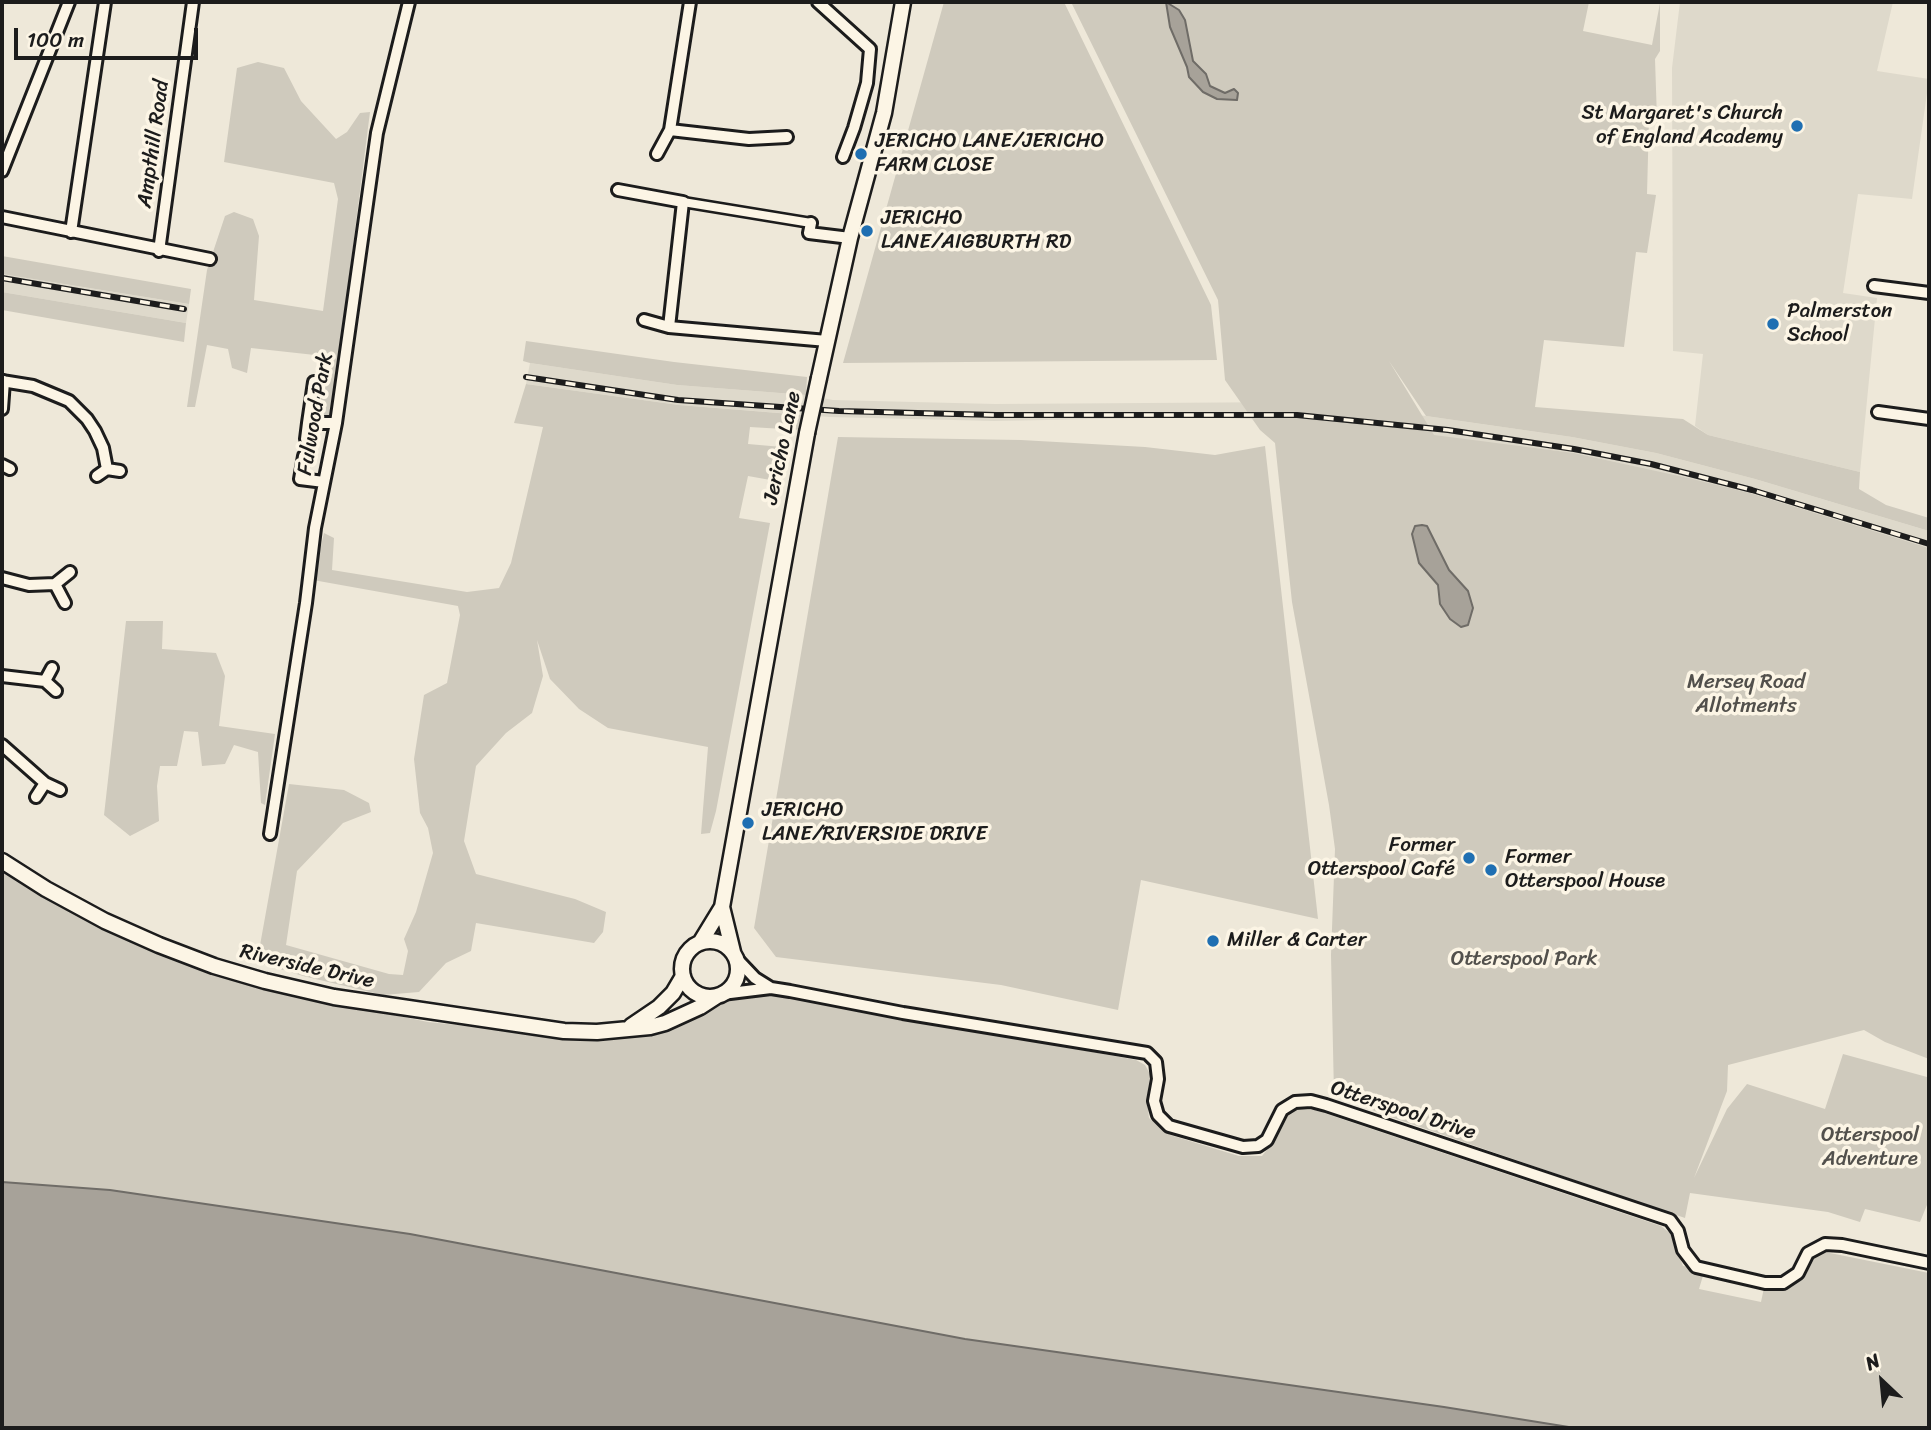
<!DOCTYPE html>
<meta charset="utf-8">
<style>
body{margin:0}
#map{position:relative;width:1931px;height:1430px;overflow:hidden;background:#eee8d9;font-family:Sriracha,sans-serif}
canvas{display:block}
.frame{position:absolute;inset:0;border:4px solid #1c1c1c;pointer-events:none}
.north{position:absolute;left:1847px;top:1346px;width:70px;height:70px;-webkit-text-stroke:5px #fcf5e5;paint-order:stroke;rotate:334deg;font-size:19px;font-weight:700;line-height:28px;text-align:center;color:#1c1c1c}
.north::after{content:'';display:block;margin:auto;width:24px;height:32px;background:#1c1c1c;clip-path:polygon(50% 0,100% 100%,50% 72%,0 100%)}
.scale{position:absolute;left:14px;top:28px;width:184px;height:32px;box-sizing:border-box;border:4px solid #1c1c1c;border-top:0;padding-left:9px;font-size:21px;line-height:24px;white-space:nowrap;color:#1c1c1c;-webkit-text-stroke:5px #fcf5e5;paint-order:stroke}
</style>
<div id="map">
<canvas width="1931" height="1430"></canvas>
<div class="frame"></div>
<div class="north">N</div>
<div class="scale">100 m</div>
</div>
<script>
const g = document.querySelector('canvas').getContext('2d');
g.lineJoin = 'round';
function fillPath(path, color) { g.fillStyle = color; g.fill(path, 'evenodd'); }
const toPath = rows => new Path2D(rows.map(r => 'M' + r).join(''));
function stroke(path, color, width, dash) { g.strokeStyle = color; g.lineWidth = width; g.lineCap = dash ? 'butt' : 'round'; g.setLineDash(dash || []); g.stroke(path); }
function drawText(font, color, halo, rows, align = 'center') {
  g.font = font + ' Sriracha,sans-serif'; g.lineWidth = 7; g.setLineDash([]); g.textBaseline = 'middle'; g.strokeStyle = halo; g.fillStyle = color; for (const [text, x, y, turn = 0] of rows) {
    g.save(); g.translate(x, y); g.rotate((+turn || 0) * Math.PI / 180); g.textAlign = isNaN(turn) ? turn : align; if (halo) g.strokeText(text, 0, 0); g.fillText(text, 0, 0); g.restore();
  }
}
const built = toPath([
 [1680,2,1893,2,1877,71,1929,79,1912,199,1858,194,1843,293,1877,298,1860,472,1708,435,1695,426,1703,354,1673,351,1672,68],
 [2,274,189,304,186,323,2,292],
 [530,363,677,385,806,395,833,400,995,404,1297,402,1426,416,1572,437,1656,453,1755,479,1929,531,1929,548,1750,493,1574,453,1312,422,1205,417,994,421,830,417,679,405,526,384]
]);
const green = toPath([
 [944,2,1064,2,1211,305,1217,360,843,363],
 [1071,2,1589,2,1583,31,1652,45,1660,3,1660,51,1655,59,1657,119,1649,119,1647,194,1656,195,1647,253,1636,252,1624,347,1544,340,1535,407,1683,419,1708,435,1860,472,1859,489,1886,505,1929,518,1929,531,1755,479,1656,453,1572,437,1426,416,1389,361,1434,435,1574,453,1688,478,1750,493,1929,548,1929,1059,1885,1042,1864,1030,1728,1065,1727,1091,1694,1178,1727,1109,1747,1084,1825,1109,1843,1054,1927,1077,1929,1081,1929,1200,1920,1222,1865,1209,1860,1222,1828,1212,1690,1193,1685,1218,1385,1115,1334,1095,1331,955,1335,849,1329,805,1292,602,1275,443,1260,430,1225,380,1218,300],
 [258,62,284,68,301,101,336,139,347,132,360,113,370,112,335,389,331,414,325,417,320,408,324,356,251,348,247,373,232,368,228,349,207,345,195,407,187,407,207,270,225,216,234,212,253,219,259,236,254,300,323,311,338,199,334,183,224,162,237,68],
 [2,256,191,289,189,304,2,274],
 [2,292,186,323,184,342,2,310],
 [526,341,674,362,807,377,806,395,677,385,530,363,523,361],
 [526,384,679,405,803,415,800,430,750,427,748,444,782,447,776,481,748,476,739,518,770,523,716,811,710,833,701,834,708,747,608,728,579,709,550,679,537,640,543,676,532,713,506,733,476,766,464,841,476,874,575,899,606,912,603,932,594,943,476,923,471,951,446,963,419,992,383,995,303,976,257,962,289,784,344,790,369,803,371,812,343,823,297,871,286,945,389,974,403,975,408,951,404,939,416,912,433,853,428,828,420,813,414,759,424,695,447,683,460,615,458,606,313,580,324,533,334,538,332,570,467,592,499,588,511,563,543,427,514,423],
 [838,437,1021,440,1145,447,1215,455,1265,446,1318,919,1141,880,1118,1010,1001,985,776,957,754,928],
 [126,621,163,621,162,649,216,653,225,676,219,726,275,734,265,805,261,803,258,752,234,745,225,764,202,766,198,732,184,731,177,766,160,766,157,786,159,821,130,836,104,815],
 [2,871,86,921,212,972,288,993,428,1022,587,1038,694,1016,741,996,781,995,1136,1060,1145,1065,1150,1074,1147,1101,1149,1118,1170,1135,1239,1156,1262,1156,1273,1142,1283,1116,1295,1109,1315,1110,1661,1226,1671,1234,1683,1266,1705,1269,1699,1289,1761,1302,1765,1283,1773,1291,1788,1287,1801,1278,1813,1259,1825,1252,1929,1273,1929,1428,1575,1428,1444,1407,965,1339,410,1234,110,1190,2,1182]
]);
const water = toPath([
 [1166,2,1179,10,1185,20,1193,61,1206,74,1210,86,1225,93,1234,89,1238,93,1237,100,1217,99,1203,92,1189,77,1187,67,1170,27,1166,2],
 [1422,525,1427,526,1449,570,1468,591,1473,608,1468,625,1461,627,1450,619,1440,604,1438,585,1419,563,1412,534,1415,526,1422,525],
 [2,1182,110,1190,410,1234,965,1339,1444,1407,1575,1428,2,1428,2,1182]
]);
const pedestrian = toPath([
 [683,202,811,223]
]);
const minor = toPath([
 [690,2,670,130,749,139,787,137],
 [818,2,870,49,867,83,854,128,843,157],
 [657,154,670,130],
 [2,171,69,2],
 [618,190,683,202,669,327],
 [2,217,210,259],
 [811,223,809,233,850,238],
 [71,232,105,2],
 [159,251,193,2],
 [1874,286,1929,293],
 [644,320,669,327,827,341],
 [2,381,33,386,69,401,87,419,95,431,103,448,107,469],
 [314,382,308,423,336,423],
 [2,409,4,381],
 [1878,412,1929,419],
 [306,439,308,423],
 [304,456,300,479,324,482],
 [2,465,10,469],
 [97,476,107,469,120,471],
 [2,578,29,585,55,584,70,572],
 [55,584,65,603],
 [2,676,45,681,52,668],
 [45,681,56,691],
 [2,745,45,783],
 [36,797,45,783,60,790],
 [270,834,306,603,315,528,336,423,377,133,409,2],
 [737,959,755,978,771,988],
 [722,994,771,988,790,991,903,1013,1147,1053,1156,1062,1158,1079,1154,1101,1158,1115,1169,1126,1243,1147,1258,1146,1267,1140,1282,1110,1295,1102,1311,1101,1326,1105,1670,1220,1678,1231,1683,1250,1696,1267,1765,1283,1783,1283,1798,1273,1808,1253,1825,1244,1842,1245,1929,1263]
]);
const tertiary = toPath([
 [819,378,850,238,884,113,903,2],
 [2,861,46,889,105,921,159,945,214,966,265,981,334,997,564,1031,597,1032,650,1027,665,1023,700,1007,717,996],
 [722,907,733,952],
 '682 969a28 28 0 1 1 56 0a28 28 0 1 1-56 0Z',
 [700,943,722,907,807,433],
 [631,1026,659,1007,673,993,683,976]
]);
const rail = toPath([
 [2,278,184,309],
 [526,377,678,400,839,411,996,415,1297,415,1448,430,1574,449,1651,464,1752,490,1929,544]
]);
const tertiaryBridge = toPath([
 [807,433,819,378]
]);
const markers = [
 [1797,126,7,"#1f6fb2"],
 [861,154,7,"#1f6fb2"],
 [867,231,7,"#1f6fb2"],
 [1773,324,7,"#1f6fb2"],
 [748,823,7,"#1f6fb2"],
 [1469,858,7,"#1f6fb2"],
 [1491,870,7,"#1f6fb2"],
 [1213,941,7,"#1f6fb2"]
];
const poiNames = [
 ["St Margaret's Church",1783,114,"right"],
 ["of England Academy",1783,138,"right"],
 ["JERICHO LANE/JERICHO",875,142],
 ["FARM CLOSE",875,166],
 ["JERICHO",881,219],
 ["LANE/AIGBURTH RD",881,243],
 ["Palmerston",1787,312],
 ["School",1787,336],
 ["JERICHO",762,811],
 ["LANE/RIVERSIDE DRIVE",762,835],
 ["Former",1455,846,"right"],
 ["Otterspool Café",1455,870,"right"],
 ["Former",1505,858],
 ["Otterspool House",1505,882],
 ["Miller & Carter",1227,941]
];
const streetNames = [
 ["Ampthill Road",154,144,-82],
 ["Fulwood Park",316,414,-80],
 ["Jericho Lane",783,448,-78],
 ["Riverside Drive",307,967,13],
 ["Otterspool Drive",1403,1111,18]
];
const parkNames = [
 ["Mersey Road",1746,683],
 ["Allotments",1746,707],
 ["Otterspool Park",1524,960],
 ["Otterspool",1870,1136],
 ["Adventure",1870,1160]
];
fillPath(built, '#ded9cb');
fillPath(green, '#cfcabd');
fillPath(water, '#a7a299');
stroke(water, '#6f6c67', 2);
stroke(pedestrian, '#1c1c1c', 13);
stroke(minor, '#1c1c1c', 16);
stroke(tertiary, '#1c1c1c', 19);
stroke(pedestrian, '#fcf5e5', 8);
stroke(minor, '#fcf5e5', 10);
stroke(tertiary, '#fcf5e5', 14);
stroke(rail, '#1c1c1c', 6);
stroke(rail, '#fcf5e5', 3.5, [10]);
stroke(tertiaryBridge, '#1c1c1c', 19, []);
stroke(tertiaryBridge, '#fcf5e5', 14);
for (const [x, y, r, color] of markers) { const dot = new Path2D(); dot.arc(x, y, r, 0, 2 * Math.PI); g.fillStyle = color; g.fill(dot); stroke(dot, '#fcf5e5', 2.5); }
drawText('21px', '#1c1c1c', '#fcf5e5', poiNames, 'left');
drawText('21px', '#1c1c1c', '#fcf5e5', streetNames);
drawText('21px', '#52504c', '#fcf5e5', parkNames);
</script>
